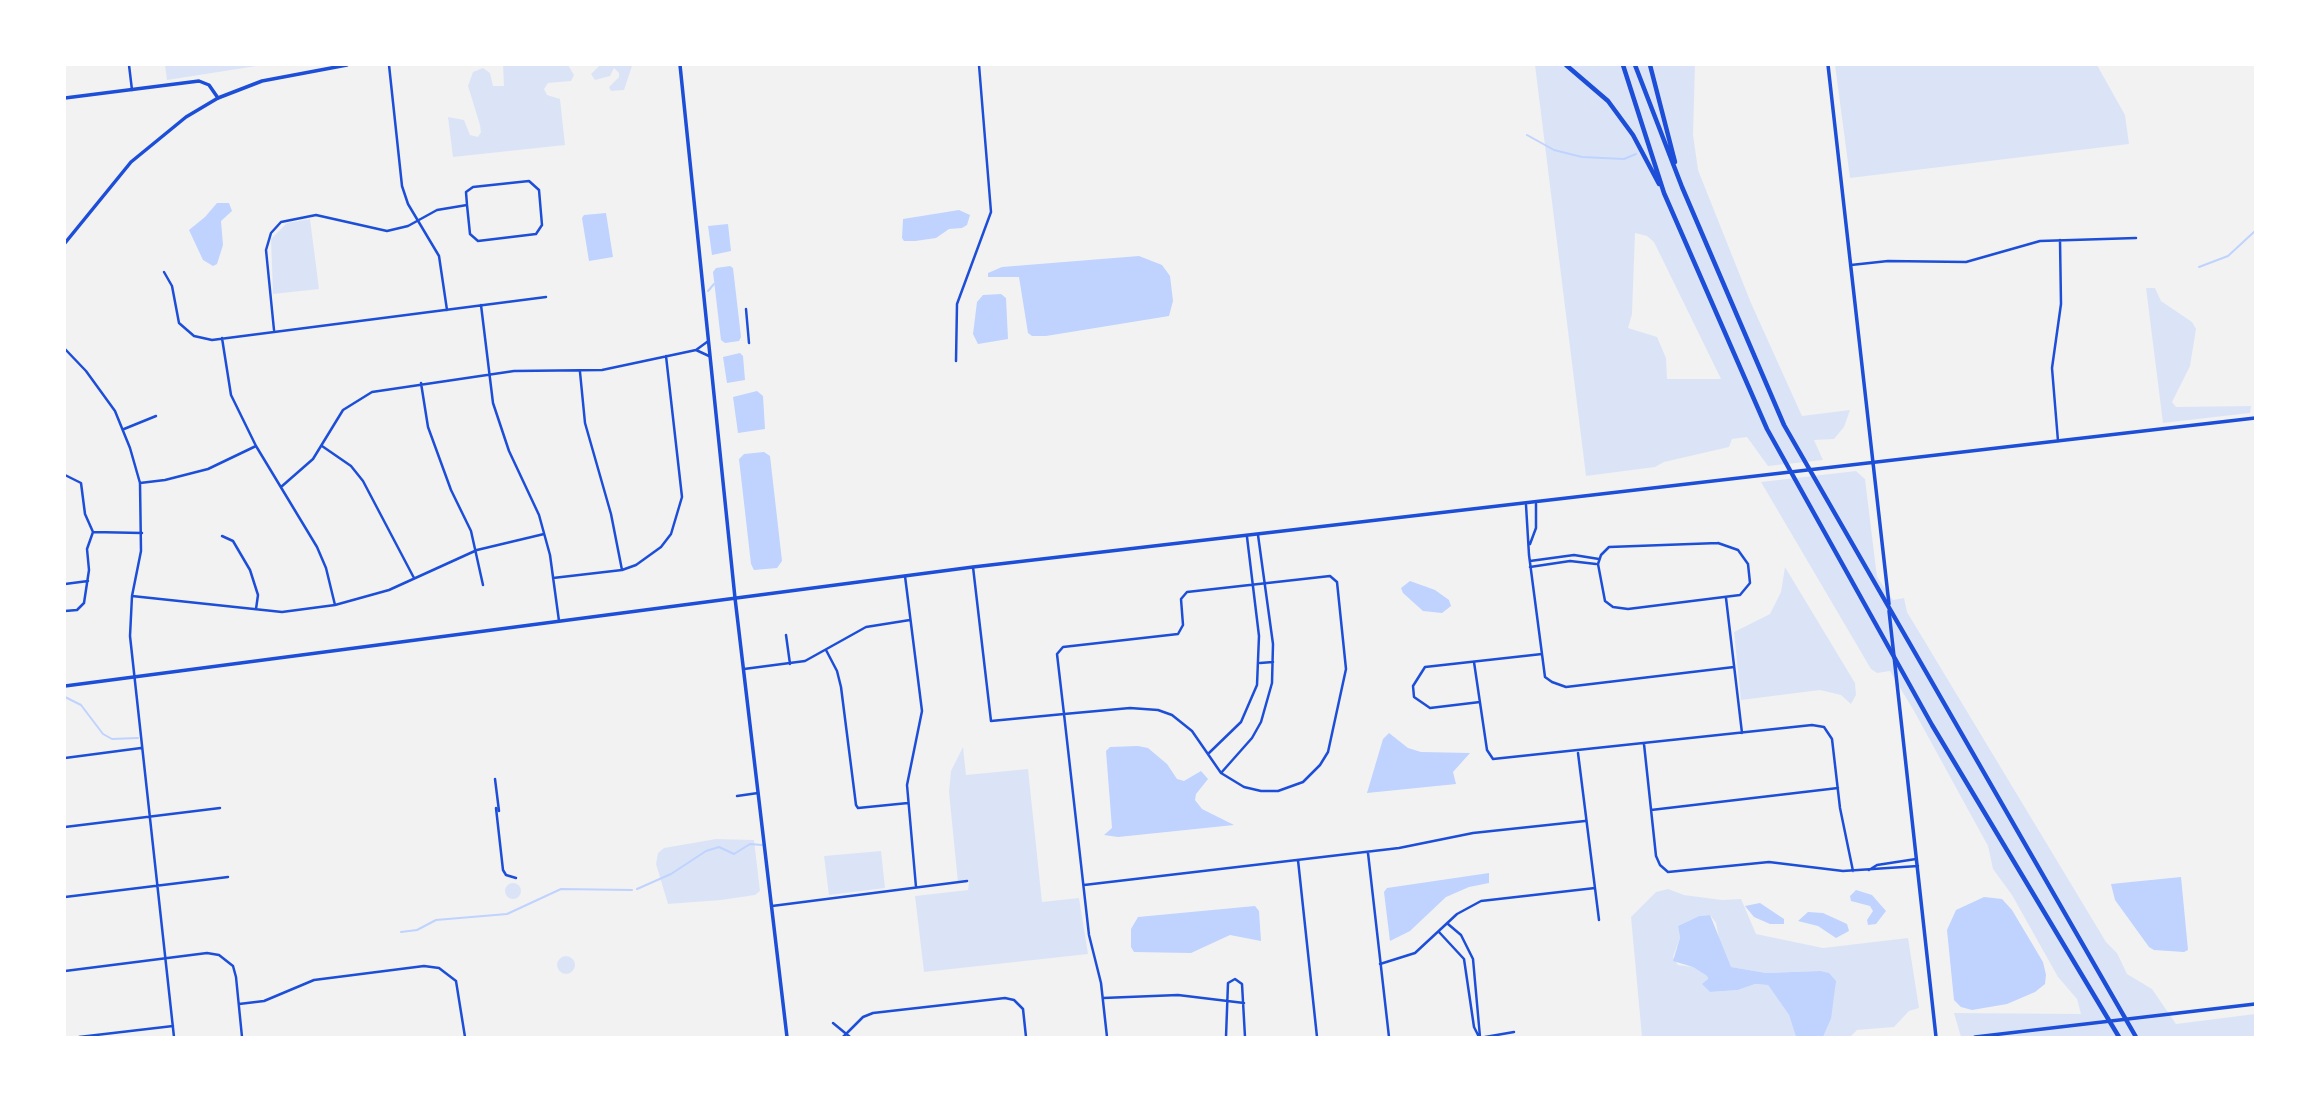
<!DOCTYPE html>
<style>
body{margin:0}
#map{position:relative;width:2320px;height:1102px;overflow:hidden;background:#f2f2f2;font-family:Raleway,sans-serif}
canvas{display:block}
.frame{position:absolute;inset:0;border:66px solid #fff;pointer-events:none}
</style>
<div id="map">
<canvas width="2320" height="1102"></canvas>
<div class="frame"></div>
</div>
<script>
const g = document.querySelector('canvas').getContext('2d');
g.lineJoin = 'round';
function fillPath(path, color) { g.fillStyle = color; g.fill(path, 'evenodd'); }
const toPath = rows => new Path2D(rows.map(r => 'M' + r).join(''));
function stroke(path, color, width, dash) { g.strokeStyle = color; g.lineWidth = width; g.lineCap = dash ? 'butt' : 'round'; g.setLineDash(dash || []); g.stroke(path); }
const green = toPath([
 [165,65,263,65,167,80],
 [503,65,568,65,574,75,571,81,548,83,544,89,547,95,560,99,565,145,453,157,448,117,464,120,470,135,478,137,481,132,480,125,468,86,473,72,483,68,490,73,493,86,504,86],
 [600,65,636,65,632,66,624,90,611,91,609,87,619,77,619,73,614,68,610,76,595,80,591,74],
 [1535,65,1695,65,1693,135,1698,170,1751,303,1802,416,1850,410,1844,427,1834,439,1814,440,1823,460,1768,466,1747,437,1732,439,1729,447,1664,462,1655,467,1586,476],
 [1635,233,1647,236,1654,242,1721,379,1667,379,1666,358,1657,337,1628,328,1632,314],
 [1835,65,2097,65,2125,115,2129,144,1850,178],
 [310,219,319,289,273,294,271,239,287,223],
 [2146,288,2155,288,2161,301,2192,322,2196,329,2190,366,2172,402,2176,407,2251,406,2250,413,2163,423],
 [1856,471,1865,479,1877,577,1893,600,1904,598,1907,612,2106,942,2117,953,2127,974,2152,989,2176,1024,2255,1014,2255,1037,1961,1037,1954,1013,2081,1014,2077,999,2058,977,2012,895,1993,869,1988,846,1914,711,1890,671,1877,673,1871,669,1761,482],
 [1785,567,1855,683,1856,695,1851,704,1841,695,1820,690,1741,700,1734,632,1770,614,1781,592],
 [963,747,966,775,1028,769,1042,902,1079,898,1088,954,924,972,915,896,968,890,969,882,958,883,949,792,951,771],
 [716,839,754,840,760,891,755,895,721,900,668,904,656,864,658,853,664,848],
 [881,851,885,888,829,895,824,856],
 '505 891a8 8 0 1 1 16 0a8 8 0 1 1-16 0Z',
 [1668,889,1684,895,1722,900,1741,899,1756,934,1823,948,1908,938,1919,1008,1909,1011,1894,1027,1857,1030,1850,1037,1823,1037,1831,1019,1820,971,1766,973,1731,967,1721,948,1716,923,1710,915,1699,916,1678,926,1680,938,1673,957,1678,965,1693,967,1707,976,1710,992,1738,990,1755,984,1768,985,1789,1015,1796,1037,1642,1037,1631,917,1656,892],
 '557 965a9 9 0 1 1 18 0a9 9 0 1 1-18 0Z'
]);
const water = toPath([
 [217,203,229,203,232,211,221,221,223,245,217,264,213,266,203,260,189,230,205,217],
 [959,210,970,215,967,225,962,228,949,229,936,238,915,241,904,241,902,238,903,219],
 [606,213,613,257,589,261,582,218,584,215],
 [728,224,731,251,712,255,708,226],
 [1139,256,1162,265,1170,276,1173,301,1169,316,1046,336,1032,336,1028,333,1019,277,988,277,988,273,1002,267],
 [730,266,733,268,741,337,739,341,725,343,721,340,713,272,716,268],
 [1001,294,1006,298,1008,339,978,344,973,334,977,302,983,295],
 [740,353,743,356,745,380,727,383,723,357],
 [757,391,763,396,765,429,738,433,733,397],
 [764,452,770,456,782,561,777,568,754,570,751,564,739,459,744,454],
 [1410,581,1435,590,1449,600,1451,606,1442,613,1423,611,1403,593,1401,588],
 [1389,733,1408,748,1421,752,1470,753,1453,772,1456,784,1367,793,1383,739],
 [1138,746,1148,748,1167,764,1177,779,1184,781,1201,771,1208,779,1196,794,1195,800,1202,809,1234,825,1118,837,1104,835,1112,828,1106,751,1110,747],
 [1489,873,1489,883,1469,887,1446,897,1410,931,1390,941,1384,892,1387,888],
 [2181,877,2188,950,2184,952,2154,950,2149,947,2115,900,2111,884],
 [1856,890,1872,895,1886,911,1876,924,1868,925,1867,920,1873,911,1870,906,1851,901,1850,896],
 [1984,897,2002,899,2012,910,2043,962,2046,975,2045,984,2035,992,2007,1004,1972,1010,1961,1007,1954,1000,1947,930,1956,910],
 [1760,903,1784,919,1784,924,1770,924,1754,917,1745,906],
 [1255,906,1259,911,1261,941,1230,935,1191,953,1134,952,1131,947,1131,929,1138,917],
 [1808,912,1823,913,1847,924,1849,931,1836,938,1818,926,1798,921],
 [1710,915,1731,967,1766,973,1820,971,1829,973,1836,981,1831,1019,1823,1037,1796,1037,1789,1015,1768,985,1755,984,1738,990,1710,992,1702,984,1708,979,1707,976,1693,967,1673,961,1680,938,1678,926,1699,916]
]);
const stream = toPath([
 [1527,135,1554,150,1582,157,1624,159,1636,154],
 [2199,267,2228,256,2255,231],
 [708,291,714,284],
 [65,697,81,705,103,734,112,739,138,738],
 [637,889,671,874,706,851,719,847,734,854,750,844,762,845],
 [401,932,417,930,436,920,507,914,561,889,632,890]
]);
const minor = toPath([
 [129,65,132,90],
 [389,65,402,186,408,204,439,256,447,310],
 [1851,265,1888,261,1966,262,2040,241,2136,238],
 [164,272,172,286,179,323,194,336,212,340,546,297],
 [481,305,493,403,509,451,539,515,550,555,559,621],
 [746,309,749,343],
 [274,330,266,250,271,233,281,222,316,215,387,231,408,226,437,210,467,205,470,234,478,241,536,234,542,225,539,190,529,181,473,187,466,192,467,205],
 [222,338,231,395,256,446,317,547,326,568,335,605],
 [65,349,86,371,115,411,130,448,140,483,141,551,132,596,130,636,174,1037],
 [696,350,709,356],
 [956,361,957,304,991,212,979,65],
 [580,372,585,423,611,514,622,570],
 [421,383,428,427,451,490,471,531,483,585],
 [124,429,156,416],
 [2058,441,2052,368,2061,304,2060,240],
 [322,446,351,466,363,481,414,578],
 [65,475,81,483,85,514,93,532],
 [140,483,165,480,208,469,256,446],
 [281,487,313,459,343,410,372,392,514,371,602,370,696,350,707,342],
 [1526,505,1529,555,1545,677,1552,682,1566,687,1734,667],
 [93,532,142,533],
 [222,536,233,541,250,570,258,595,256,609],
 [1718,543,1738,550,1748,564,1750,583,1740,595,1628,609,1613,607,1605,601,1598,564,1601,555,1609,547,1718,543],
 [1530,544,1536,528,1536,504],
 [1530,561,1574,555,1599,559],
 [973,567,991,721,1064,714,1130,708,1158,710,1172,715,1192,731,1221,773,1244,787,1261,791,1278,791,1303,782,1320,765,1328,752,1346,669,1337,582,1330,576,1187,592,1181,599,1183,625,1178,634,1063,647,1057,654,1064,714,1089,935,1101,983,1107,1037],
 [1530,567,1570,561,1596,564],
 [905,576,922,711,907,785,916,887],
 [553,578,622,570,636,565,661,547,671,534,682,497,666,356],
 [65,584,88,581],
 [132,596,282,612,335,605,389,590,477,550,544,534],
 [1726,598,1742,733],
 [65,611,77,610,84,603,89,570,87,549,93,532],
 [786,635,790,664],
 [826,650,837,671,841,687,856,805,858,808,908,803],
 [1474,662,1487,750,1493,759,1812,725,1824,727,1832,739,1840,808,1853,871],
 [1260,663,1273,662],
 [744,669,805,661,866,627,910,620],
 [1480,702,1430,708,1414,697,1413,686,1425,667,1542,654],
 [1644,744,1656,856,1660,865,1668,872,1769,862,1843,871,1918,866],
 [1209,753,1241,722,1257,685,1259,636,1247,537],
 [1578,753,1599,920],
 [65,758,141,748],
 [1221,773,1252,738,1261,722,1272,683,1273,644,1258,535],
 [495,779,499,811],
 [737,796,758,793],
 [496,808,503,870,506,875,516,878],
 [1651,810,1838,788],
 [65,827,220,808],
 [1368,853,1389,1037],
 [1298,860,1317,1037],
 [1869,870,1877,865,1916,859],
 [1084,885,1399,848,1473,833,1585,821],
 [65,897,228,877],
 [772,906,967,881],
 [1448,924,1461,935,1473,959,1480,1037],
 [1439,932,1464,959,1474,1027,1479,1037],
 [1380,964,1415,953,1457,914,1481,901,1595,888],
 [65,971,207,953,219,955,233,966,236,977,242,1037],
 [1103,998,1178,995,1244,1003],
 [239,1004,264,1001,314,980,424,966,439,968,456,981,465,1037],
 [833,1023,850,1037],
 [79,1037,173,1026],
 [843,1037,863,1017,873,1013,1005,998,1014,1000,1023,1009,1026,1037],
 [1226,1037,1228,983,1235,979,1242,984,1245,1037],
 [1485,1037,1514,1032]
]);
const tertiary = toPath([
 [680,65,735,598,787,1037],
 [1828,65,1889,604],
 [65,98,199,81,209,85,218,98],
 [1889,611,1936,1037],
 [65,686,973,567,2255,418],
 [1975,1037,2255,1004]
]);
const secondary = toPath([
 [65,243,131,162,186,117,218,98,262,81,347,65]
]);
const motorway = toPath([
 [1566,65,1608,101,1633,135,1659,184],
 [1623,65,1664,193,1767,429,1932,725,2119,1037],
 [1635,65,1682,187,1784,425,2136,1037],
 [1650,65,1675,162]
]);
fillPath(green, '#dbe4f7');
fillPath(water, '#bfd3fe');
stroke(stream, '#bfd3fe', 2);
stroke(minor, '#1d4ed8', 2.5);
stroke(tertiary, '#1d4ed8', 3.5);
stroke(secondary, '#1d4ed8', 3.5);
stroke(motorway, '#1d4ed8', 4.5);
</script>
